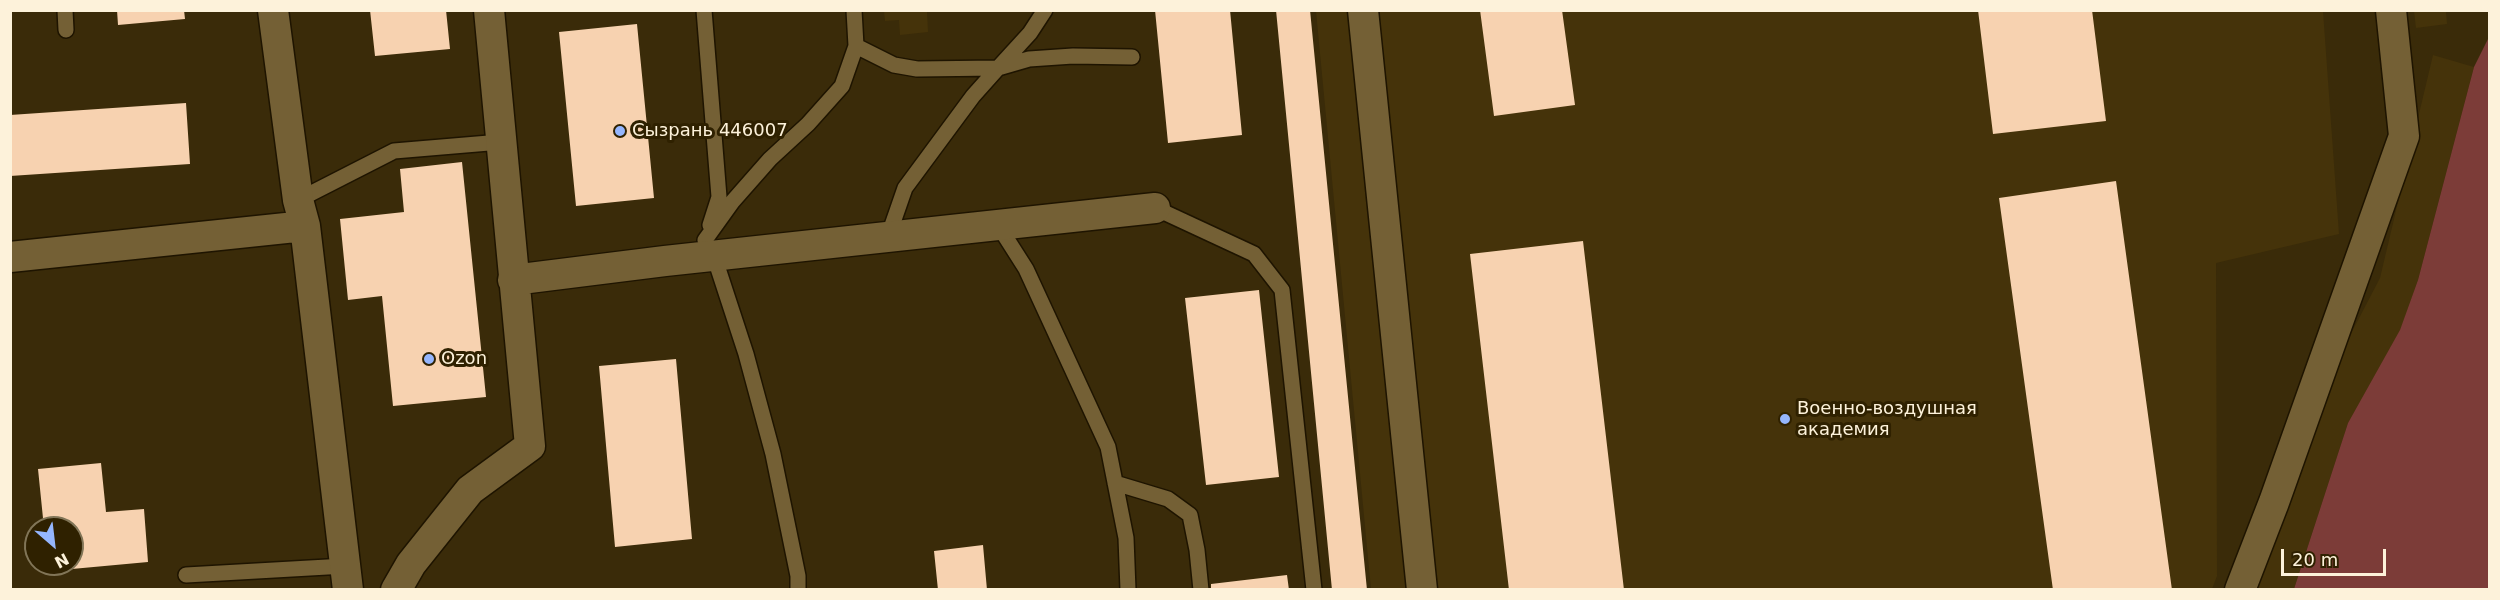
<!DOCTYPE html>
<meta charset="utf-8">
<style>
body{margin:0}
#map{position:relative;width:2500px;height:600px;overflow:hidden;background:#3a2b09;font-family:"DejaVu Sans",sans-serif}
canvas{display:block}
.frame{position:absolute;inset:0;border:12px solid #fdf2da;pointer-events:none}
.north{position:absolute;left:24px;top:516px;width:60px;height:60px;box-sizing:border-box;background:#2f2100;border:2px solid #817557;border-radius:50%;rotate:152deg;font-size:16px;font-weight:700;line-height:24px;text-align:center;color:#fdf2da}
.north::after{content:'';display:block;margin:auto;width:21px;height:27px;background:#95b6fd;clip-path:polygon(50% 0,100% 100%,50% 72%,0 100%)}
.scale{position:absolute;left:2281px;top:549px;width:105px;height:27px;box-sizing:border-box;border:3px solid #fdf2da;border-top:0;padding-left:8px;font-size:18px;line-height:21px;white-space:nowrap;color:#fdf2da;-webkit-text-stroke:4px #2f2100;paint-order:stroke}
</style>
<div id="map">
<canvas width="2500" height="600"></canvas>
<div class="frame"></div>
<div class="north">N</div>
<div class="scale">20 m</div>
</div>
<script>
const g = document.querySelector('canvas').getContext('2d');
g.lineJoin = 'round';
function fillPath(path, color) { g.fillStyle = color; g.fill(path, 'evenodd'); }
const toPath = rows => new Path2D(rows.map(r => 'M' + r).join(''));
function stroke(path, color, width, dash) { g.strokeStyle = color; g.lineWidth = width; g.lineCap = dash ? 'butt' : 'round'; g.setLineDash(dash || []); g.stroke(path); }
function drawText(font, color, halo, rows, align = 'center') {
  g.font = font + ' "DejaVu Sans",sans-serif'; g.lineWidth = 6; g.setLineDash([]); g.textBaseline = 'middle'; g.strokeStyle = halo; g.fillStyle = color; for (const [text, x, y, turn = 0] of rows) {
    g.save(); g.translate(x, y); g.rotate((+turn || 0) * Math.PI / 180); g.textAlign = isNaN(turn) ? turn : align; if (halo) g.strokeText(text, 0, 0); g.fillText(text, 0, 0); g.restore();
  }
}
const built = toPath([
 [884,11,927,11,928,32,900,35,899,20,885,21],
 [1316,11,2323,11,2339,234,2216,263,2217,576,2212,589,1371,589],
 [2414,11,2446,11,2447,24,2416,28],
 [2433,55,2474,67,2418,280,2400,331,2348,423,2294,589,2255,590,2318,397,2380,278]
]);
const green = toPath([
 [2489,37,2489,589,2294,589,2348,423,2400,330,2418,280,2474,67]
]);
const building = toPath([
 [117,10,184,10,185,19,118,25],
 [370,10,446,10,450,49,375,56],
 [1155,10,1230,10,1242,135,1168,143],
 [1276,10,1310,10,1367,590,1332,590],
 [1480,10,1562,10,1575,105,1494,116],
 [1978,10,2092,10,2106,121,1993,134],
 [637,24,654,198,576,206,559,32],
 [186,103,190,164,10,176,10,115],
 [462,162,486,397,393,406,382,296,348,300,340,219,404,212,400,169],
 [2116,181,2172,590,2053,590,1999,198],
 [1583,241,1624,590,1509,590,1470,254],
 [1259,290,1279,477,1206,485,1185,298],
 [676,359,692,539,615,547,599,366],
 [101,463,106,512,144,509,148,562,61,570,61,564,72,564,72,528,44,528,38,469],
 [983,545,987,590,938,590,934,551],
 [1287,575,1289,590,1211,590,1211,584]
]);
const lane = toPath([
 [65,10,66,30],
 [704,10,719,197,710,225],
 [856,46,894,65,917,69,998,68,1030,33,1045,10],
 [298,200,394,151,501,142],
 [1155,208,1254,254,1282,290,1314,590],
 [998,225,1026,269,1108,447,1126,538,1128,590],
 [888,237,905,188,973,96,998,68,1029,59,1073,56,1132,57],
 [705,240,733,201,770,159,808,124,842,86,856,46,854,10],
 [714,256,746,354,773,454,798,576,798,590],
 [1115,483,1168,499,1190,515,1197,550,1201,590],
 [186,575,345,566]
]);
const street = toPath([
 [273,10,298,200,305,226,348,590],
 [1363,10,1422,590],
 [10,257,305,226],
 [513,280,665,261,1155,208],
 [396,590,411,564,470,490,530,446,489,10],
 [2240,590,2274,502,2404,136,2391,10]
]);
const markers = [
 [620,131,6,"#95b6fd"],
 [429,359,6,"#95b6fd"],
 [1785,419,6,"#95b6fd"]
];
const poiNames = [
 ["Сызрань 446007",632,131],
 ["Ozon",441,359],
 ["Военно-воздушная",1797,409],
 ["академия",1797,430]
];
fillPath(built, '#45330a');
fillPath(green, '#7c3c38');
fillPath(building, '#f7d2b0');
stroke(lane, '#1e1400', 18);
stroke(street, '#1e1400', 33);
stroke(lane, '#746035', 15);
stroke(street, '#746035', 30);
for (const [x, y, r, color] of markers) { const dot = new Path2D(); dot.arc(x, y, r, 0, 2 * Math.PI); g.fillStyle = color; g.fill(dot); stroke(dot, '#2f2100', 2); }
drawText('18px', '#fdf2da', '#2f2100', poiNames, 'left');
</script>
